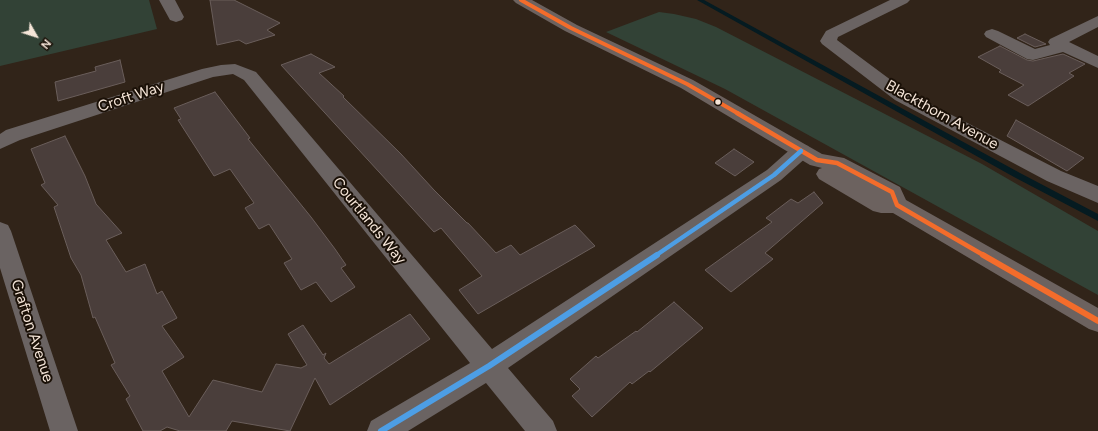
<!DOCTYPE html>
<style>
body{margin:0}
#map{position:relative;width:1098px;height:431px;overflow:hidden;background:#312419;font-family:Figtree,sans-serif}
canvas{display:block}
.north{position:absolute;left:16px;top:16px;width:40px;height:40px;-webkit-text-stroke:3px #1a1007;paint-order:stroke;rotate:129deg;font-size:11px;font-weight:700;line-height:16px;text-align:center;color:#f5e5d8}
.north::after{content:'';display:block;margin:auto;width:14px;height:18px;background:#f5e5d8;clip-path:polygon(50% 0,100% 100%,50% 72%,0 100%)}
</style>
<div id="map">
<canvas width="1098" height="431"></canvas>
<div class="north">N</div>
</div>
<script>
const g = document.querySelector('canvas').getContext('2d');
g.lineJoin = 'round';
function fillPath(path, color) { g.fillStyle = color; g.fill(path, 'evenodd'); }
const toPath = rows => new Path2D(rows.map(r => 'M' + r).join(''));
function stroke(path, color, width, dash) { g.strokeStyle = color; g.lineWidth = width; g.lineCap = dash ? 'butt' : 'round'; g.setLineDash(dash || []); g.stroke(path); }
function drawText(font, color, halo, rows, align = 'center') {
  g.font = font + ' Figtree,sans-serif'; g.lineWidth = 4; g.setLineDash([]); g.textBaseline = 'middle'; g.strokeStyle = halo; g.fillStyle = color; for (const [text, x, y, turn = 0] of rows) {
    g.save(); g.translate(x, y); g.rotate((+turn || 0) * Math.PI / 180); g.textAlign = isNaN(turn) ? turn : align; if (halo) g.strokeText(text, 0, 0); g.fillText(text, 0, 0); g.restore();
  }
}
const green = toPath([
 [0,0,149,0,157,29,0,66],
 [659,12,674,14,696,19,716,27,982,164,1098,231,1098,295,725,89,606,32]
]);
const stream = toPath([
 [697,0,704,0,1020,173,1098,214,1098,221,1014,177,697,0]
]);
const building = toPath([
 [210,0,234,0,280,23,267,30,275,35,246,44,239,40,217,45,210,0],
 [1025,34,1046,44,1035,47,1017,38,1025,34],
 [1000,46,1027,60,1033,61,1063,54,1085,64,1069,73,1074,76,1028,106,1008,95,1024,85,999,72,1001,70,978,57,1000,46],
 [311,54,335,67,319,73,344,96,343,97,401,154,434,190,467,223,468,223,496,253,511,245,520,255,575,225,595,246,478,314,459,290,482,276,441,228,434,232,281,65,311,54],
 [120,60,125,82,58,101,55,82,96,71,95,67,120,60],
 [215,92,250,138,248,139,311,217,335,249,346,265,341,268,355,287,331,302,316,282,301,290,284,263,292,259,269,224,259,229,245,208,254,203,230,169,214,176,178,120,181,119,174,108,215,92],
 [1016,120,1084,158,1067,171,1007,136,1016,120],
 [65,136,85,176,96,204,122,233,106,240,126,272,145,264,157,294,162,291,177,318,162,326,184,357,162,371,189,417,213,380,262,392,276,364,301,368,307,365,288,334,303,325,323,355,326,353,324,358,329,364,410,314,430,339,330,405,315,378,290,431,232,421,226,431,180,431,167,427,160,431,143,431,126,399,130,396,111,365,115,363,95,317,93,318,81,275,71,258,54,207,58,205,41,185,45,183,31,149,65,136],
 [734,149,754,162,735,176,715,163,734,149],
 [814,192,823,203,765,253,773,259,731,292,705,270,772,222,766,218,791,199,798,203,814,192],
 [674,302,703,328,650,372,649,371,632,384,630,382,592,417,572,396,580,389,570,379,596,356,598,358,636,331,637,332,674,302]
]);
const minor = toPath([
 [159,0,175,0,184,17,182,20,176,22,170,20,159,0],
 [890,0,910,0,907,3,838,37,837,40,907,92,1061,171,1098,186,1098,203,1047,181,895,100,822,44,820,41,826,31,890,0],
 [1098,16,1098,27,1069,42,1098,56,1098,68,1063,52,1033,60,1027,59,986,37,984,34,986,31,992,29,998,31,1035,49,1050,45,1048,42,1050,39,1098,16],
 [235,64,256,72,492,349,767,170,794,146,801,144,808,146,811,151,808,156,781,180,508,368,553,421,557,431,525,431,486,383,408,431,367,431,371,421,470,363,244,80,233,74,213,77,20,140,0,149,0,134,6,130,202,69,221,65,235,64],
 [0,222,8,225,11,231,78,431,50,431,0,268,0,222]
]);
const major = toPath([
 [513,0,532,0,577,25,693,80,822,154,844,158,900,187,906,200,1098,308,1098,332,1089,329,893,213,881,213,873,211,819,179,816,174,819,169,822,168,810,165,681,88,565,31,516,3,513,0]
]);
const bus1Far2 = toPath([
 [521,0,571,28,687,84,739,114]
]);
const bus1Far1 = toPath([
 [737,113,817,160,837,163,892,192,897,205,985,256]
]);
const bus1 = toPath([
 [983,255,1098,321]
]);
const bus2Far1 = toPath([
 [655,256,774,175,801,151]
]);
const bus2 = toPath([
 [381,431,489,366,657,255]
]);
const markers = [
 [718,102,3.5,"#f5e5d8"]
];
const streetNames = [
 ["Croft Way",131,97,-18],
 ["Blackthorn Avenue",942,115,29],
 ["Courtlands Way",369,221,51],
 ["Grafton Avenue",32,331,72]
];
fillPath(green, '#324236');
fillPath(stream, '#051b21');
fillPath(building, '#4a3e3b');
stroke(building, '#6a5e5b', 1);
fillPath(minor, '#6a6362');
fillPath(major, '#6c625f');
stroke(bus1Far2, '#f36c2b', 4);
stroke(bus1Far1, '#f36c2b', 4.5);
stroke(bus1, '#f36c2b', 6);
stroke(bus2Far1, '#4d9ee5', 4.5);
stroke(bus2, '#4d9ee5', 6);
for (const [x, y, r, color] of markers) { const dot = new Path2D(); dot.arc(x, y, r, 0, 2 * Math.PI); g.fillStyle = color; g.fill(dot); stroke(dot, '#1a1007', 1.5); }
drawText('15px', '#f5e5d8', '#1a1007', streetNames);
</script>
